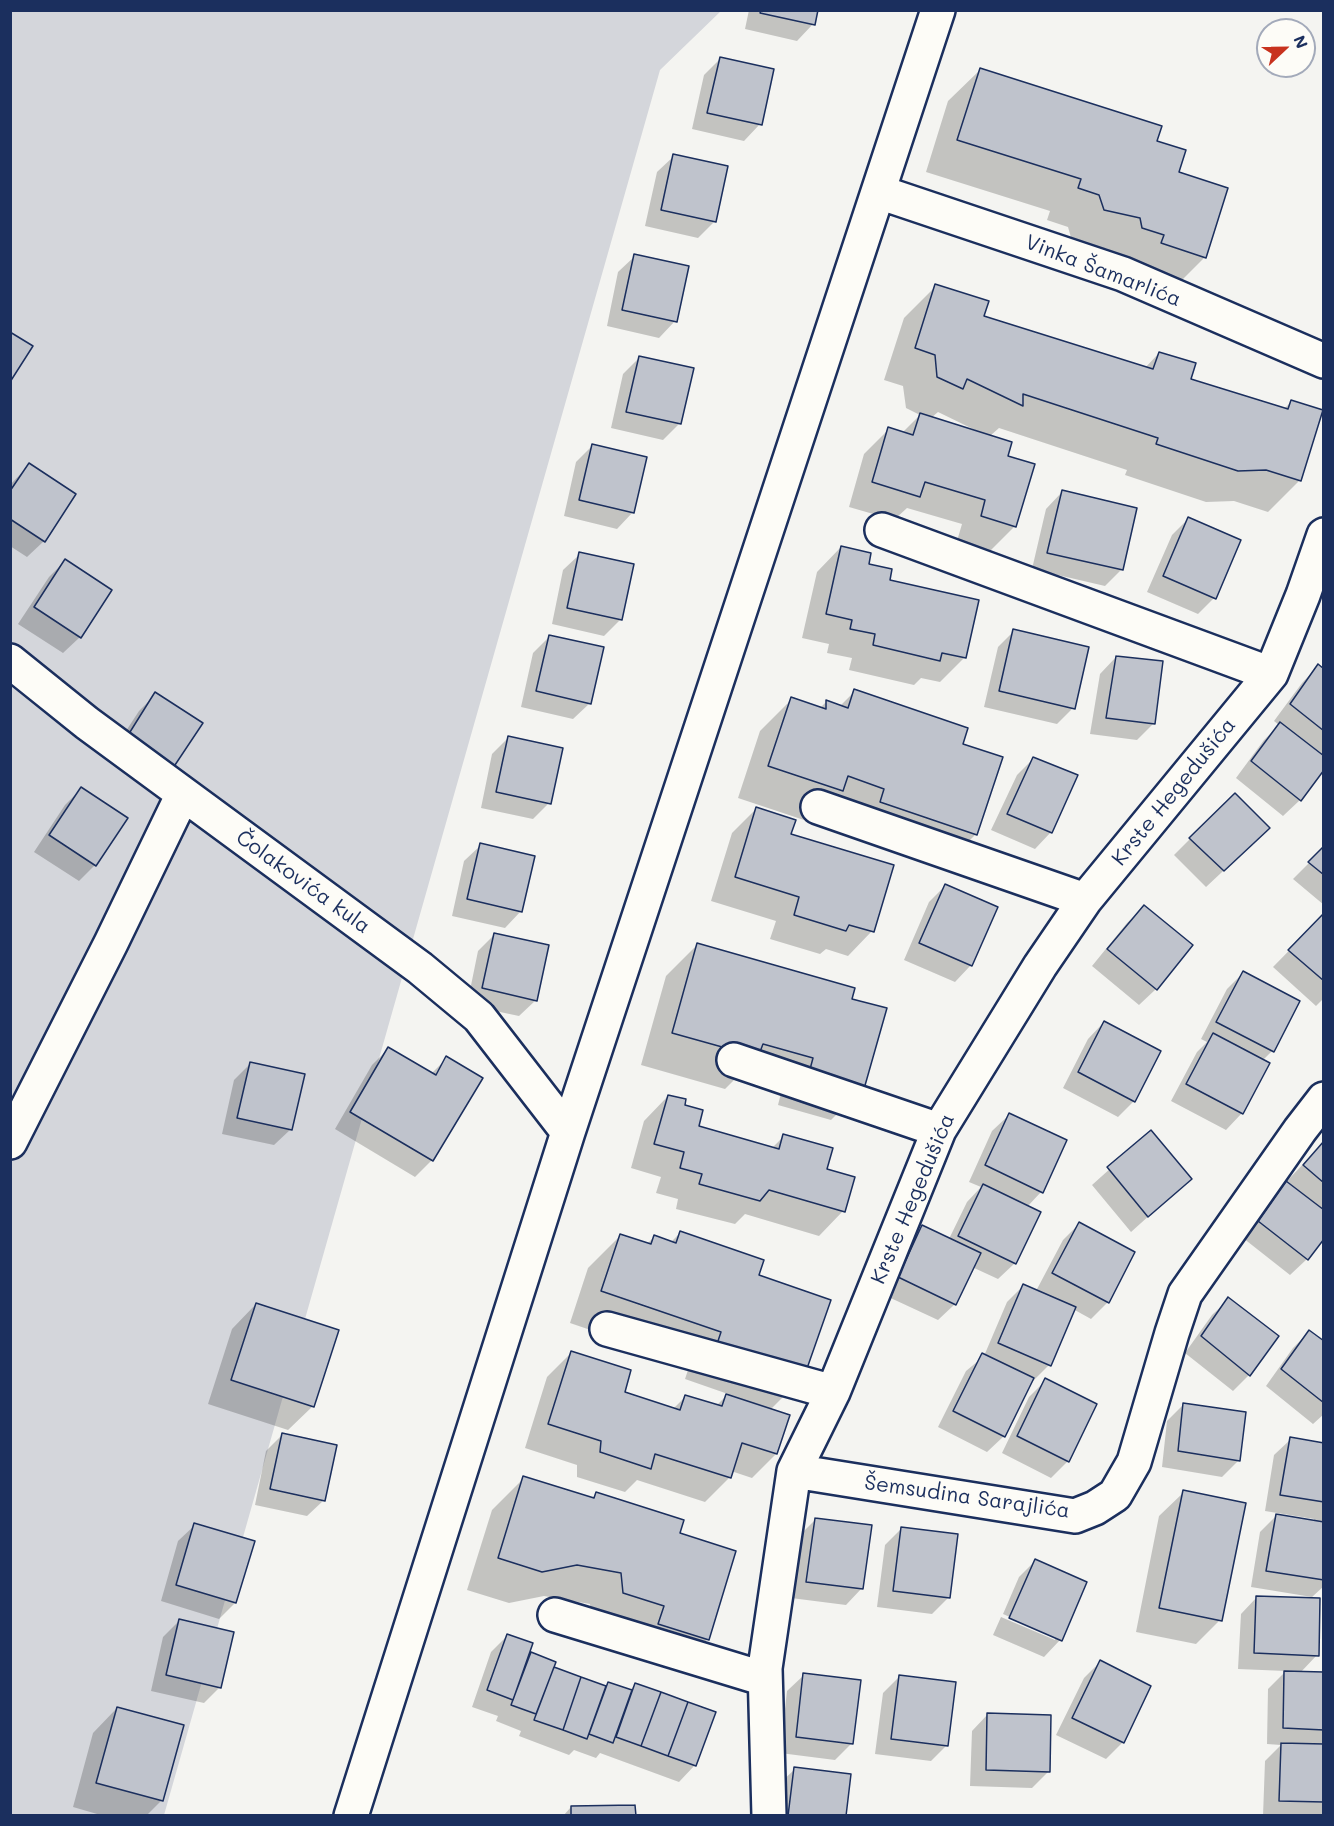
<!DOCTYPE html>
<meta charset="utf-8">
<style>
body{margin:0}
#map{position:relative;width:1334px;height:1826px;overflow:hidden;background:#f4f4f1;font-family:Mali,sans-serif}
canvas{display:block}
.frame{position:absolute;inset:0;border:12px solid #1b2f5e;pointer-events:none}
.north{position:absolute;left:1256px;top:18px;width:60px;height:60px;box-sizing:border-box;background:#fdfcf7;border:2px solid #a3aaba;border-radius:50%;rotate:68deg;font-size:16px;font-weight:700;line-height:24px;text-align:center;color:#1b2f5e}
.north::after{content:'';display:block;margin:auto;width:21px;height:27px;background:#c8321e;clip-path:polygon(50% 0,100% 100%,50% 72%,0 100%)}
</style>
<div id="map">
<canvas width="1334" height="1826"></canvas>
<div class="frame"></div>
<div class="north">N</div>
</div>
<script>
const g = document.querySelector('canvas').getContext('2d');
g.lineJoin = 'round';
function fillPath(path, color) { g.fillStyle = color; g.fill(path, 'evenodd'); }
const toPath = rows => new Path2D(rows.map(r => 'M' + r).join(''));
function stroke(path, color, width, dash) { g.strokeStyle = color; g.lineWidth = width; g.lineCap = dash ? 'butt' : 'round'; g.setLineDash(dash || []); g.stroke(path); }
function drawText(font, color, halo, rows, align = 'center') {
  g.font = font + ' Mali,sans-serif'; g.lineWidth = 5; g.setLineDash([]); g.textBaseline = 'middle'; g.strokeStyle = halo; g.fillStyle = color; for (const [text, x, y, turn = 0] of rows) {
    g.save(); g.translate(x, y); g.rotate((+turn || 0) * Math.PI / 180); g.textAlign = isNaN(turn) ? turn : align; if (halo) g.strokeText(text, 0, 0); g.fillText(text, 0, 0); g.restore();
  }
}
const green = toPath([
 [11,11,721,11,660,70,164,1815,11,1816]
]);
const shadow = toPath([
 [749,10,817,10,813,24,797,41,745,29],
 [720,59,760,124,744,141,692,129,704,75],
 [980,70,1155,142,1177,173,1205,257,1173,289,1111,260,1108,249,1072,241,1068,227,1047,220,1050,211,926,172,948,101],
 [674,156,726,168,714,222,698,238,645,226,657,172],
 [635,256,675,321,659,338,607,326,618,272],
 [936,286,983,317,1145,368,1159,353,1189,380,1283,410,1291,402,1300,480,1268,512,1234,501,1206,502,1125,475,1127,470,999,428,990,436,1007,457,1015,526,990,551,957,541,962,524,907,508,894,520,849,507,864,454,889,429,902,433,920,415,906,408,903,386,884,380,904,318],
 [938,412,975,430,975,432,931,418],
 [639,358,680,423,663,440,611,428,623,374],
 [592,446,633,512,617,529,564,516,576,462],
 [29,465,44,541,27,557,10,546,10,485],
 [1062,492,1122,569,1105,586,1032,569,1046,509],
 [1188,519,1214,598,1198,614,1147,592,1172,535],
 [841,547,888,581,965,657,940,682,921,678,914,685,849,670,852,658,827,653,829,644,802,638,817,572],
 [580,554,620,620,604,636,552,624,563,570],
 [65,561,110,590,80,637,63,653,18,624,49,577],
 [1014,631,1073,708,1057,724,984,707,998,647],
 [549,637,590,703,573,719,521,707,533,653],
 [1116,657,1154,723,1137,740,1090,734,1100,674],
 [1318,666,1324,671,1324,768,1300,800,1283,816,1236,778,1264,740,1279,725,1274,721,1302,683],
 [855,691,961,745,976,834,944,866,822,810,810,822,738,798,760,731,792,699,820,708,826,702,840,706],
 [156,694,200,723,109,757,139,711],
 [509,737,549,803,533,819,481,808,492,754],
 [1034,758,1051,832,1035,849,991,830,1017,775],
 [81,789,95,865,79,881,34,852,65,805],
 [756,809,789,835,872,931,848,956,826,949,820,954,770,939,776,921,711,901,732,833],
 [1190,839,1252,844,1206,887,1174,855],
 [481,845,521,911,505,928,452,916,464,861],
 [1324,848,1324,905,1293,879],
 [945,886,971,965,955,982,904,960,929,902],
 [1144,907,1191,946,1156,989,1139,1005,1092,966,1127,923],
 [1324,915,1324,998,1316,1006,1273,967],
 [495,934,536,1000,519,1016,467,1005,478,951],
 [697,945,850,1000,863,1088,831,1120,778,1105,782,1089,737,1077,725,1089,641,1065,666,976],
 [1243,973,1298,1002,1272,1051,1262,1061,1242,1113,1226,1130,1171,1101,1197,1052,1207,1042,1201,1039,1227,989],
 [1104,1022,1134,1101,1118,1117,1063,1088,1088,1039],
 [389,1048,431,1074,447,1058,480,1078,432,1160,415,1177,335,1129,372,1065],
 [251,1063,291,1129,274,1145,222,1134,234,1080],
 [668,1096,683,1106,697,1127,771,1149,784,1136,825,1170,843,1211,819,1236,745,1214,735,1224,676,1209,678,1199,656,1193,661,1177,631,1168,644,1121],
 [1009,1115,1041,1192,1027,1207,1015,1263,998,1279,972,1267,955,1304,938,1320,882,1294,906,1243,922,1227,949,1239,967,1202,981,1187,969,1182,992,1131],
 [1151,1132,1190,1179,1131,1232,1092,1185],
 [1324,1142,1324,1236,1307,1259,1290,1275,1243,1238,1270,1199],
 [1079,1224,1108,1302,1091,1319,1073,1309,1049,1365,1033,1381,1031,1381,1004,1436,987,1452,938,1427,966,1371,984,1356,1007,1302,1024,1285,1036,1291,1063,1240],
 [681,1232,757,1276,803,1377,770,1410,776,1454,752,1478,731,1471,729,1478,705,1502,637,1480,625,1492,577,1477,577,1465,525,1448,547,1377,571,1353,623,1393,673,1409,686,1396,716,1406,728,1394,685,1379,690,1364,570,1323,588,1268,620,1236,646,1245,654,1237,670,1243],
 [1229,1299,1249,1375,1233,1391,1185,1353,1212,1315],
 [256,1304,313,1406,288,1430,208,1404,232,1329],
 [1309,1332,1324,1343,1324,1414,1313,1424,1266,1386,1293,1348],
 [1046,1380,1068,1461,1051,1478,1002,1453,1029,1397],
 [1183,1405,1239,1460,1222,1477,1162,1467,1167,1421],
 [283,1434,324,1500,307,1516,255,1505,266,1451],
 [1291,1439,1324,1445,1324,1586,1312,1597,1251,1587,1260,1532,1276,1516,1314,1522,1314,1519,1265,1511,1274,1455],
 [524,1478,591,1499,596,1494,678,1534,708,1639,676,1671,627,1656,633,1638,591,1625,590,1604,544,1596,509,1603,467,1590,492,1510],
 [1184,1492,1220,1620,1196,1644,1136,1632,1159,1516],
 [815,1520,862,1588,846,1605,791,1598,799,1536],
 [195,1525,235,1603,219,1619,161,1601,178,1541],
 [901,1529,949,1597,932,1614,877,1607,885,1545],
 [1035,1561,1085,1583,1060,1640,1044,1657,993,1635,1001,1617,1055,1640,1055,1637,1003,1614,1019,1577],
 [1257,1597,1317,1655,1300,1673,1324,1673,1324,1816,1263,1816,1265,1761,1281,1745,1267,1744,1268,1689,1286,1671,1238,1669,1241,1614],
 [179,1621,220,1687,204,1703,151,1691,163,1637],
 [508,1635,529,1653,554,1662,552,1668,605,1687,608,1683,629,1691,636,1684,695,1765,679,1782,600,1753,596,1758,574,1750,569,1755,519,1736,521,1731,496,1721,498,1716,472,1707,491,1652],
 [1100,1662,1149,1686,1122,1743,1106,1759,1056,1735,1084,1678],
 [804,1675,851,1744,835,1760,780,1753,787,1691],
 [900,1676,947,1745,931,1761,875,1754,883,1693],
 [117,1708,162,1800,146,1816,104,1816,73,1807,93,1733],
 [988,1714,1048,1772,1032,1788,970,1786,972,1731],
 [795,1769,845,1816,775,1816,778,1785],
 [571,1807,634,1816,563,1816]
]);
const building = toPath([
 [761,10,818,10,815,25,760,13,761,10],
 [720,57,774,69,762,125,707,113,720,57],
 [980,68,1162,126,1157,141,1186,150,1179,172,1228,188,1206,258,1161,243,1164,235,1142,228,1140,218,1104,210,1099,195,1078,188,1081,179,957,140,980,68],
 [673,154,728,166,716,222,661,210,673,154],
 [634,254,689,266,677,322,622,310,634,254],
 [935,284,989,301,984,316,1153,369,1159,352,1196,363,1191,379,1288,409,1291,400,1323,410,1301,481,1266,470,1238,471,1156,444,1158,438,1023,394,1023,406,967,379,963,389,937,377,935,355,915,348,935,284],
 [10,332,33,346,10,382,10,332],
 [639,356,694,368,681,424,626,412,639,356],
 [920,413,1012,442,1008,456,1035,464,1016,527,981,516,985,500,925,482,920,497,872,482,888,427,913,435,920,413],
 [592,444,647,457,634,513,579,500,592,444],
 [29,463,76,494,45,542,10,519,10,491,29,463],
 [1062,490,1137,508,1123,570,1047,553,1062,490],
 [1188,517,1241,540,1216,599,1163,576,1188,517],
 [841,546,871,553,869,564,892,569,890,580,979,600,966,658,942,653,940,661,873,645,875,634,850,629,852,620,826,614,841,546],
 [579,552,634,564,622,620,567,608,579,552],
 [65,559,112,590,81,638,34,607,65,559],
 [1013,629,1089,647,1075,709,999,691,1013,629],
 [549,635,604,647,591,704,536,691,549,635],
 [1116,656,1163,661,1155,724,1106,718,1116,656],
 [1318,664,1324,669,1324,731,1290,704,1318,664],
 [854,689,968,728,963,744,1003,757,977,835,880,802,884,789,848,776,843,791,768,766,791,697,826,709,826,700,848,708,854,689],
 [155,692,203,723,171,771,125,740,155,692],
 [1280,722,1324,756,1324,770,1301,801,1251,761,1280,722],
 [508,736,563,748,551,804,496,792,508,736],
 [1033,757,1078,775,1052,833,1007,814,1033,757],
 [81,787,128,818,96,866,49,835,81,787],
 [1235,793,1270,828,1224,871,1189,838,1235,793],
 [756,807,796,820,791,834,894,865,874,932,849,925,846,931,794,915,799,897,735,877,756,807],
 [480,843,535,856,522,912,467,899,480,843],
 [1324,846,1324,875,1308,862,1324,846],
 [945,884,998,907,972,966,919,943,945,884],
 [1144,905,1193,945,1157,990,1107,949,1144,905],
 [1324,913,1324,981,1288,950,1324,913],
 [494,933,549,945,537,1001,482,988,494,933],
 [697,943,855,988,852,999,887,1008,864,1089,809,1073,813,1058,763,1044,758,1057,672,1033,697,943],
 [1243,971,1300,1001,1274,1052,1216,1022,1243,971],
 [1104,1021,1161,1051,1135,1102,1078,1072,1104,1021],
 [1213,1033,1270,1063,1243,1114,1186,1084,1213,1033],
 [388,1047,436,1075,446,1056,483,1078,433,1161,350,1112,388,1047],
 [250,1062,305,1074,292,1130,237,1118,250,1062],
 [668,1095,686,1099,685,1105,703,1110,699,1126,779,1149,783,1134,833,1148,827,1169,855,1177,845,1212,769,1190,760,1201,699,1184,702,1174,680,1168,684,1152,654,1144,668,1095],
 [1009,1113,1067,1140,1043,1193,985,1165,1009,1113],
 [1151,1130,1192,1179,1148,1217,1107,1167,1151,1130],
 [1324,1141,1324,1183,1303,1165,1324,1141],
 [1286,1181,1324,1210,1324,1239,1308,1260,1258,1221,1286,1181],
 [983,1184,1041,1212,1016,1264,958,1236,983,1184],
 [1079,1222,1135,1252,1109,1303,1052,1273,1079,1222],
 [922,1225,981,1253,956,1305,898,1277,922,1225],
 [680,1231,764,1260,759,1275,831,1300,804,1377,716,1347,721,1332,601,1291,620,1234,651,1244,654,1235,676,1243,680,1231],
 [1023,1284,1076,1307,1051,1366,998,1343,1023,1284],
 [1228,1297,1279,1336,1250,1376,1201,1336,1228,1297],
 [256,1303,339,1330,314,1407,231,1380,256,1303],
 [1309,1330,1324,1341,1324,1403,1281,1369,1309,1330],
 [571,1351,631,1370,625,1392,680,1410,685,1395,722,1406,726,1394,790,1415,777,1454,742,1443,731,1478,655,1454,651,1469,600,1452,601,1441,548,1424,571,1351],
 [982,1353,1034,1378,1005,1437,953,1411,982,1353],
 [1045,1378,1097,1404,1069,1462,1017,1436,1045,1378],
 [1183,1403,1246,1412,1240,1461,1178,1451,1183,1403],
 [282,1433,337,1445,325,1501,270,1489,282,1433],
 [1290,1437,1324,1443,1324,1502,1280,1495,1290,1437],
 [523,1476,594,1498,596,1492,684,1520,680,1533,736,1551,709,1640,658,1624,664,1606,623,1593,621,1573,577,1565,542,1572,498,1558,523,1476],
 [1183,1490,1246,1503,1222,1621,1159,1608,1183,1490],
 [1276,1514,1324,1522,1324,1580,1266,1571,1276,1514],
 [815,1518,872,1525,863,1589,806,1582,815,1518],
 [194,1523,255,1541,236,1603,176,1585,194,1523],
 [901,1527,958,1534,950,1598,893,1591,901,1527],
 [1035,1559,1087,1582,1062,1641,1009,1618,1035,1559],
 [1256,1596,1320,1598,1319,1656,1254,1653,1256,1596],
 [179,1619,234,1632,221,1688,166,1675,179,1619],
 [507,1634,533,1643,513,1700,487,1690,507,1634],
 [531,1652,556,1662,536,1714,511,1705,531,1652],
 [1100,1660,1151,1686,1124,1743,1072,1718,1100,1660],
 [554,1667,581,1677,563,1730,534,1720,554,1667],
 [1284,1671,1324,1672,1324,1730,1283,1728,1284,1671],
 [803,1673,861,1680,853,1744,796,1737,803,1673],
 [899,1675,956,1682,948,1746,891,1739,899,1675],
 [581,1677,606,1686,587,1739,563,1730,581,1677],
 [608,1682,632,1690,613,1743,589,1734,608,1682],
 [635,1683,661,1692,641,1746,616,1737,635,1683],
 [661,1692,688,1702,668,1756,641,1746,661,1692],
 [688,1702,716,1712,696,1766,668,1756,688,1702],
 [117,1707,184,1725,163,1801,96,1783,117,1707],
 [987,1713,1051,1715,1050,1772,986,1770,987,1713],
 [1281,1743,1324,1744,1324,1802,1279,1801,1281,1743],
 [794,1767,851,1774,846,1816,788,1816,794,1767],
 [635,1805,636,1816,571,1816,571,1806,635,1805]
]);
const minor = toPath([
 [879,192,1123,274,1324,361],
 [882,530,1271,674],
 [10,661,87,723,420,968,479,1017,568,1132],
 [818,807,1085,900],
 [734,1060,939,1130],
 [10,1142,111,943,183,794],
 [607,1329,833,1392],
 [794,1471,1075,1516,1095,1508,1115,1495,1134,1462,1172,1333,1185,1294,1300,1130,1324,1099],
 [555,1615,765,1679],
 [351,1816,568,1132,938,10],
 [769,1816,765,1668,794,1471,833,1392,939,1130,1040,966,1085,900,1271,674,1303,595,1324,535]
]);
const streetNames = [
 ["Vinka Šamarlića",1103,271,21],
 ["Krste Hegedušića",1174,792,-51],
 ["Čolakovića kula",303,882,36],
 ["Krste Hegedušića",913,1199,-67],
 ["Šemsudina Sarajlića",967,1497,8]
];
fillPath(green, '#d4d6db');
fillPath(shadow, '#0003');
fillPath(building, '#bfc3cc');
stroke(building, '#1b2f5e', 1.5);
stroke(minor, '#1b2f5e', 38);
stroke(minor, '#fdfcf7', 33);
drawText('21px', '#1b2f5e', '#fdfcf7', streetNames);
</script>
